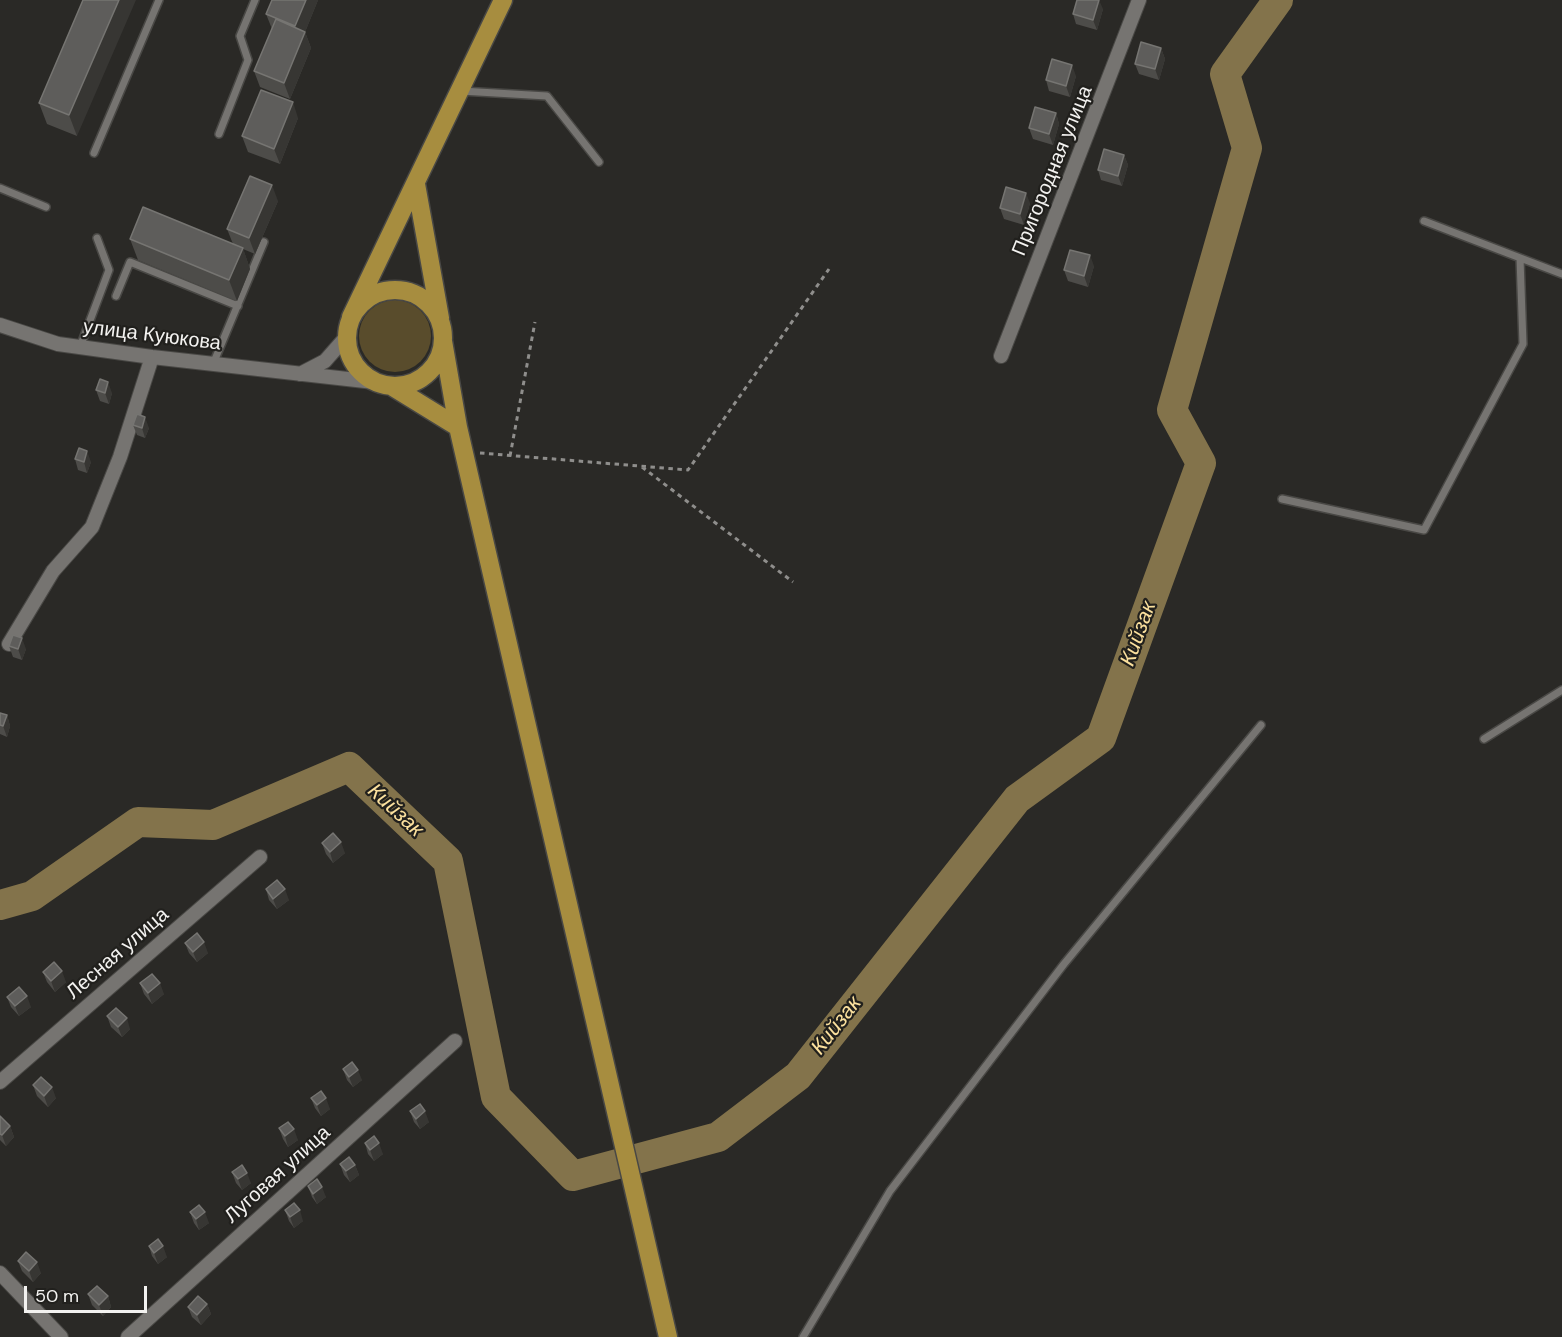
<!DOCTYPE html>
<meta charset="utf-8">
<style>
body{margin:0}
#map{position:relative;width:1562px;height:1337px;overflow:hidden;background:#2a2926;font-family:"DM Sans",sans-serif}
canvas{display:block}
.scale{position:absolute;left:24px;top:1286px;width:123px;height:27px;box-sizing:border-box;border:3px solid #f3f2f0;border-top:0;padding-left:8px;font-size:18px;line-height:21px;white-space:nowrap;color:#f3f2f0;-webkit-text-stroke:4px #21201d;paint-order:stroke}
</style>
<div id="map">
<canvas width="1562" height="1337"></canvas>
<div class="scale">50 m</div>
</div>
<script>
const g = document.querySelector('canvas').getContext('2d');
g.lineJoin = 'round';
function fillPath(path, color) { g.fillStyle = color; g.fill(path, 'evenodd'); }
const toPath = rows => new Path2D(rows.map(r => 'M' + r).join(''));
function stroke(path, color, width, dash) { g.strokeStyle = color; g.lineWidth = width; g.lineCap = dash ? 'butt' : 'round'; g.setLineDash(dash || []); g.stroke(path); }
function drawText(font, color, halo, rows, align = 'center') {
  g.font = font + ' "DM Sans",sans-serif'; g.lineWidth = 4.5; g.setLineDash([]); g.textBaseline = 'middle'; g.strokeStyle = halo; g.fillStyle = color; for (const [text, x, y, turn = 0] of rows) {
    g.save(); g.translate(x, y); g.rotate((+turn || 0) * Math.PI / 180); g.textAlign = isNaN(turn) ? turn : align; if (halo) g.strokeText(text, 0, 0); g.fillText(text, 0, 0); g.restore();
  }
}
const green = toPath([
 '359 336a36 36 0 1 1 72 0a36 36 0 1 1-72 0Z'
]);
const river = toPath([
 [0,905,32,896,138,822,213,825,349,767,448,861,496,1097,573,1176,718,1137,798,1076,1017,799,1101,738,1201,463,1172,410,1247,148,1225,74,1278,0]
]);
const path = toPath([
 [480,453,688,470,829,269],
 [510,456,535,322],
 [642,467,793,582]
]);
const lane = toPath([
 [461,91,547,96,599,162],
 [219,134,248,60,240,36,255,0],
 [94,153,159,0],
 [0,188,46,207],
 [1424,221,1562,274],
 [116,296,130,262,238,306],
 [80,347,109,270,97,238],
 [213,364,264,242],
 [1282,499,1424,530,1523,344,1520,258],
 [1484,739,1562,690],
 [803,1337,890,1191,1064,964,1261,725]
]);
const street = toPath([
 [0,325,58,344,152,357,374,382],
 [1001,356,1139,0],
 [300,374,325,361,347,336],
 [9,644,53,571,92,527,120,457,152,357],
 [0,1082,260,857],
 [0,1273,61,1337],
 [128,1337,455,1041]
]);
const primary = toPath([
 [416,184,440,318],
 '347 338a48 48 0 1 1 96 0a48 48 0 1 1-96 0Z',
 [351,317,503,0],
 [443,341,458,427,668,1337],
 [393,387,458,427]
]);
const wall = toPath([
 [83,0,77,136,47,124,39,103],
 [318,0,305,32,311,48,290,99,260,87,254,71,272,29,266,14],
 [1103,9,1097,30,1076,24,1073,14],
 [1161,48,1165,59,1159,80,1139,74,1135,64],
 [1076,76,1070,97,1049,91,1046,80],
 [1056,113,1059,124,1053,145,1033,139,1029,128],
 [298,118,280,164,248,152,242,136],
 [1124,155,1128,165,1122,186,1101,180,1098,170],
 [278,201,255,254,243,249,250,269,237,301,138,260,130,239,233,244,227,229],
 [1030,203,1024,225,1004,219,1000,208],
 [1094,266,1088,287,1068,281,1064,270],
 [96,390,112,393,109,404,100,401],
 [133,425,149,428,145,438,137,435],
 [75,459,91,462,87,473,78,470],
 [9,646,26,649,22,660,13,657],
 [0,713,7,715,10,726,7,737,0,734],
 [322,843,345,853,333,863,326,854],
 [266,889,289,900,277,909,269,900],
 [185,943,208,953,197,962,189,953],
 [43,972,66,982,55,992,47,982],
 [140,983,164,994,152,1004,144,994],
 [7,997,31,1007,19,1016,11,1007],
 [107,1016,130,1029,122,1037,111,1027],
 [343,1069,362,1080,353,1087,347,1080],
 [33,1085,56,1098,48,1107,37,1096],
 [311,1098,330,1109,321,1116,315,1108],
 [410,1111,429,1122,420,1129,414,1122],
 [0,1116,10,1126,14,1137,6,1146,0,1140],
 [279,1128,298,1140,288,1147,283,1139],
 [365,1143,383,1154,374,1161,368,1154],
 [340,1164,355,1165,359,1175,350,1182,344,1175],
 [232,1172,251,1183,242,1190,236,1183],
 [308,1186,326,1197,317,1204,312,1197],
 [285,1210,303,1221,294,1228,289,1221],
 [190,1212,209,1223,199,1230,194,1223],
 [149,1246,167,1257,158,1264,152,1256],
 [18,1261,41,1273,33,1282,22,1271],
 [88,1294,108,1296,111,1307,103,1316,92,1305],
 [207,1304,211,1314,201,1325,192,1317,188,1307]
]);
const shadedWall = toPath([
 [119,0,136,0,77,136,69,115],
 [306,0,318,0,301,42,295,26],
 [1099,0,1103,9,1097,30,1093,20],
 [305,32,311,48,290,99,284,83],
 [1161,48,1165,59,1159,80,1155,69],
 [1072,65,1076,76,1070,97,1066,86],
 [293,102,298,118,280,164,274,149],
 [1056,113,1059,124,1053,145,1049,134],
 [1124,155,1128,165,1122,186,1118,176],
 [272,185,278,201,255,254,249,238],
 [1026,193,1030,203,1024,225,1020,214],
 [243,248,250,269,237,301,229,280],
 [1090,255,1094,266,1088,287,1084,276],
 [108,382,112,393,109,404,105,393],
 [145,417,149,428,145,438,142,428],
 [87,451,91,462,87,473,84,462],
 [22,638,26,649,22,660,18,649],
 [7,715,10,726,7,737,3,726],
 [341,842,345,853,333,863,330,852],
 [285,889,289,900,277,909,273,899],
 [204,942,208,953,197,962,193,952],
 [62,971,66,982,55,992,51,981],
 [160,983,164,994,152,1004,148,993],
 [27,996,31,1007,19,1016,15,1006],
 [127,1018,130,1029,122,1037,118,1027],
 [358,1070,362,1080,353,1087,349,1077],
 [52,1087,56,1098,48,1107,44,1096],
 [326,1098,330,1109,321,1116,317,1105],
 [425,1111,429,1122,420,1129,416,1119],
 [10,1126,14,1137,6,1146,2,1135],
 [294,1129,298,1140,288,1147,285,1136],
 [379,1143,383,1154,374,1161,370,1150],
 [355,1165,359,1175,350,1182,346,1171],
 [247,1173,251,1183,242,1190,238,1179],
 [322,1187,326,1197,317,1204,313,1194],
 [300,1210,303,1221,294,1228,290,1217],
 [205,1212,209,1223,199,1230,196,1219],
 [163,1246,167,1257,158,1264,154,1253],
 [37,1262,41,1273,33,1282,29,1271],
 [108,1296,111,1307,103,1316,99,1305],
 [207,1304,211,1314,201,1325,197,1315]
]);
const building = toPath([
 [83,0,119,0,69,115,39,103,83,0],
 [272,0,306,0,295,26,266,14,272,0],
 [1077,0,1099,0,1093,20,1073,14,1077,0],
 [276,19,305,32,284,83,254,71,276,19],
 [1141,42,1161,48,1155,69,1135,64,1141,42],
 [1052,59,1072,65,1066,86,1046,80,1052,59],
 [261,90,293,102,274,149,242,136,261,90],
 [1035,107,1056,113,1049,134,1029,128,1035,107],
 [1104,149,1124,155,1118,176,1098,170,1104,149],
 [250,176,272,185,249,238,227,229,250,176],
 [1006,187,1026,193,1020,214,1000,208,1006,187],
 [143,207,243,248,229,280,130,239,143,207],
 [1070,250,1090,255,1084,276,1064,270,1070,250],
 [100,379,108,382,105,393,96,390,100,379],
 [137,414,145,417,142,428,133,425,137,414],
 [79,448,87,451,84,462,75,459,79,448],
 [13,635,22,638,18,649,9,646,13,635],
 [0,713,7,715,3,726,0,725,0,713],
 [333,833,341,842,330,852,322,843,333,833],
 [277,880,285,889,273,899,266,889,277,880],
 [197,933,204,942,193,952,185,943,197,933],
 [54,962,62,971,51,981,43,972,54,962],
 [152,974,160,983,148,993,140,983,152,974],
 [19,987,27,996,15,1006,7,997,19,987],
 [116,1008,127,1018,118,1027,107,1016,116,1008],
 [352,1062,358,1070,349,1077,343,1069,352,1062],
 [41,1077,52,1087,44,1096,33,1085,41,1077],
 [321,1091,326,1098,317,1105,311,1098,321,1091],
 [420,1104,425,1111,416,1119,410,1111,420,1104],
 [0,1116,10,1126,2,1135,0,1134,0,1116],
 [288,1122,294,1129,285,1136,279,1128,288,1122],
 [374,1136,379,1143,370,1150,365,1143,374,1136],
 [349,1157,355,1165,346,1171,340,1164,349,1157],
 [242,1165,247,1173,238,1179,232,1172,242,1165],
 [317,1179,322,1187,313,1194,308,1186,317,1179],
 [294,1203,300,1210,290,1217,285,1210,294,1203],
 [199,1205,205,1212,196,1219,190,1212,199,1205],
 [158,1239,163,1246,154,1253,149,1246,158,1239],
 [26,1252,37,1262,29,1271,18,1261,26,1252],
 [97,1286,108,1296,99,1305,88,1294,97,1286],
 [198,1296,207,1304,197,1315,188,1307,198,1296]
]);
const streetNames = [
 ["Пригородная улица",1053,171,-68],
 ["улица Куюкова",152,336,7],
 ["Лесная улица",118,954,-41],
 ["Луговая улица",278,1175,-42]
];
const waterNames = [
 ["Кийзак",1139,634,-70],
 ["Кийзак",395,811,43],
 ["Кийзак",837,1026,-52]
];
fillPath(green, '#594c2c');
stroke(river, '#83734b', 30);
stroke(lane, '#494845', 10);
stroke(street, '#494845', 16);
stroke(primary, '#494845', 21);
stroke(path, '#8f8e8c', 3, [4.5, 4.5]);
stroke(lane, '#767471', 7);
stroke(street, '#767471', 14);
stroke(primary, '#a78d3f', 18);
fillPath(wall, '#4d4c49');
fillPath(shadedWall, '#373633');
fillPath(building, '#5e5d5b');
stroke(building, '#767572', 1.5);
drawText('20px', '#f3f2f0', '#21201d', streetNames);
drawText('italic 21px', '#fce19e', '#21201d', waterNames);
</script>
